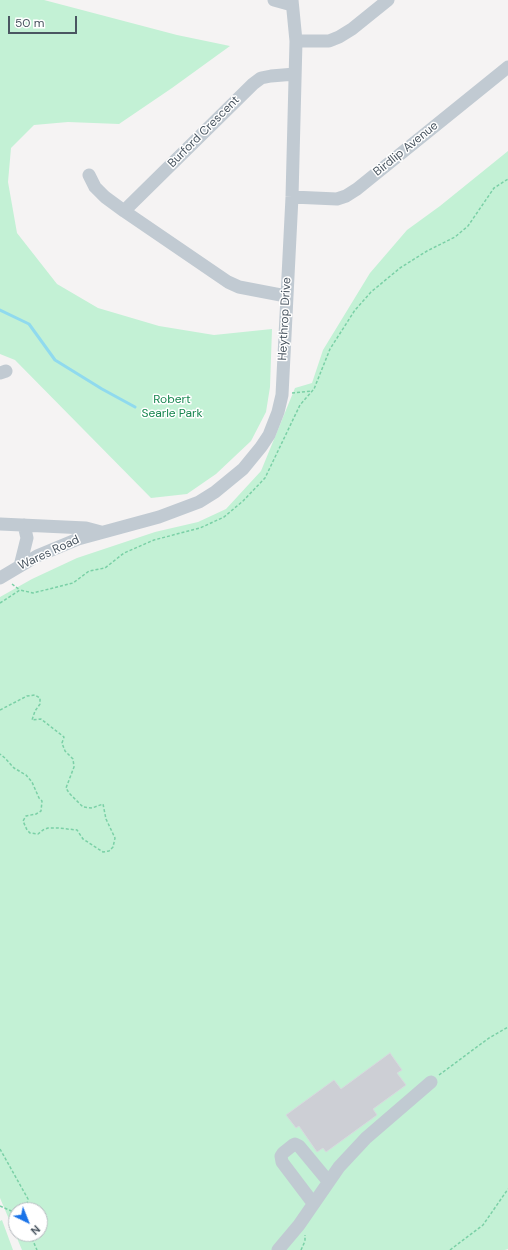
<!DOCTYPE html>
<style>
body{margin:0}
#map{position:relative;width:508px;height:1250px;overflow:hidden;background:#f5f3f3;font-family:"DM Sans",sans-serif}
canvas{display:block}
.north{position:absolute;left:8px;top:1202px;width:40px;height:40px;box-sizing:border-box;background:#fff;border:1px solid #b7bbc0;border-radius:50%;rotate:137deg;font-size:11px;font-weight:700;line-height:16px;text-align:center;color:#4a5661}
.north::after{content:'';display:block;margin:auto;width:14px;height:18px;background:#1a73e8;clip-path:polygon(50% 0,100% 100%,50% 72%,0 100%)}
.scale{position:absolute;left:8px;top:16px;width:69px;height:18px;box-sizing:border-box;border:2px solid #4a5661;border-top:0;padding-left:5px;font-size:12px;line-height:14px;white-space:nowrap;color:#4a5661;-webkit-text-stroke:3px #fff;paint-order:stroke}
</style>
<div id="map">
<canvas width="508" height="1250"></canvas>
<div class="north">N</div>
<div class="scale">50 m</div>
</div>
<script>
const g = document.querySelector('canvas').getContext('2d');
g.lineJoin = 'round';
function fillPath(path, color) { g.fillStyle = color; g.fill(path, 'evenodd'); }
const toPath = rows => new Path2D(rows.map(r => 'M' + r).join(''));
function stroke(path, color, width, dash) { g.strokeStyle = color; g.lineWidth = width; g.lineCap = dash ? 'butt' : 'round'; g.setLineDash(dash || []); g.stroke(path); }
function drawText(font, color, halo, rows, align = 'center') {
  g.font = font + ' "DM Sans",sans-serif'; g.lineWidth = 3; g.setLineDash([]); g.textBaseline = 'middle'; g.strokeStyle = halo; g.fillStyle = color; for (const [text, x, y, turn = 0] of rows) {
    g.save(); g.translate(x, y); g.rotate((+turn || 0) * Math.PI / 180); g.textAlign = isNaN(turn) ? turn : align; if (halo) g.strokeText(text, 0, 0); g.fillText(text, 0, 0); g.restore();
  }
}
const green = toPath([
 [0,0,44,0,177,35,230,46,172,88,119,124,68,122,34,125,11,148,8,182,17,233,57,284,98,308,159,326,214,335,272,329,270,387,266,412,251,441,216,474,187,494,151,498,15,360,0,354],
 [508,151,508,1249,505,1250,22,1250,0,1198,0,597,32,579,77,558,155,532,198,522,226,509,261,471,295,388,312,383,323,350,370,273,407,230,440,206],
 [16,1210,40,1210,40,1234,16,1234],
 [2,1220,13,1250,0,1250,0,1221]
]);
const stream = toPath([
 [0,310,29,324,55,360,102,389,135,407]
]);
const building = toPath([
 [390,1053,402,1070,397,1073,406,1085,373,1109,377,1115,326,1152,323,1148,317,1152,299,1126,296,1128,286,1115,334,1080,341,1089,390,1053]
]);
const path = toPath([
 [292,393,312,391],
 [12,584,20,590],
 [0,603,20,590,33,593,73,583,89,571,105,568,124,553,154,540,200,528,224,517,243,501,265,478,300,405,314,389,330,349,355,310,371,292,400,268,427,251,455,237,468,226,494,188,508,179],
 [0,710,27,696,35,695,40,698,40,704,35,711,32,720,41,719,64,737,62,743,65,751,73,759,74,767,66,788,69,793,83,807,92,808,103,804,106,819,115,838,113,847,109,851,103,852,83,839,77,830,58,828,48,828,43,830,38,834,30,833,27,830,23,821,26,816,36,814,41,811,42,801,39,798,32,782,26,775,14,768,5,758,0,754],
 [439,1075,489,1038,508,1027],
 [0,1149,28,1199,26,1210],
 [0,1206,16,1213],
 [30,1234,37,1250],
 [301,1250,305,1241,305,1235],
 [450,1250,483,1225,508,1189]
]);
const minor = toPath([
 [274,0,292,5],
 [296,41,329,41,339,37,352,29,388,0],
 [89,175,95,187,105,197,124,211],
 [292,197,337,199,346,196,357,189,508,67],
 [286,296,239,287,228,282,124,211,253,84,261,78,271,76,295,74],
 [0,373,6,371],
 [0,524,86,528,101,532],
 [20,566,27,538,24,525],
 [0,578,37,556,78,539,159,517,199,502,215,492,243,469,261,447,269,435,278,412,282,395,292,197,296,41,292,0],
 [313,1203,282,1162,281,1156,283,1153,293,1145,295,1144,299,1146,328,1181],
 [278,1250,299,1225,339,1167,366,1138,431,1082]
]);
const streetNames = [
 ["Burford Crescent",204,132,-45],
 ["Birdlip Avenue",406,149,-39],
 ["Heythrop Drive",285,319,-87],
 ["Wares Road",49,553,-25]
];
const parkNames = [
 ["Robert",172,400],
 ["Searle Park",172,414]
];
fillPath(green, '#c3f1d5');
stroke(stream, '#90daee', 3);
fillPath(building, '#cdcfd5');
stroke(building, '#d7d9de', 1);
stroke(path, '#7ad0a6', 1.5, [3, 2]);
stroke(minor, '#c1cad2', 13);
drawText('12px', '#4a5661', '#fff', streetNames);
drawText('12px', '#17864f', '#fff', parkNames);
</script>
